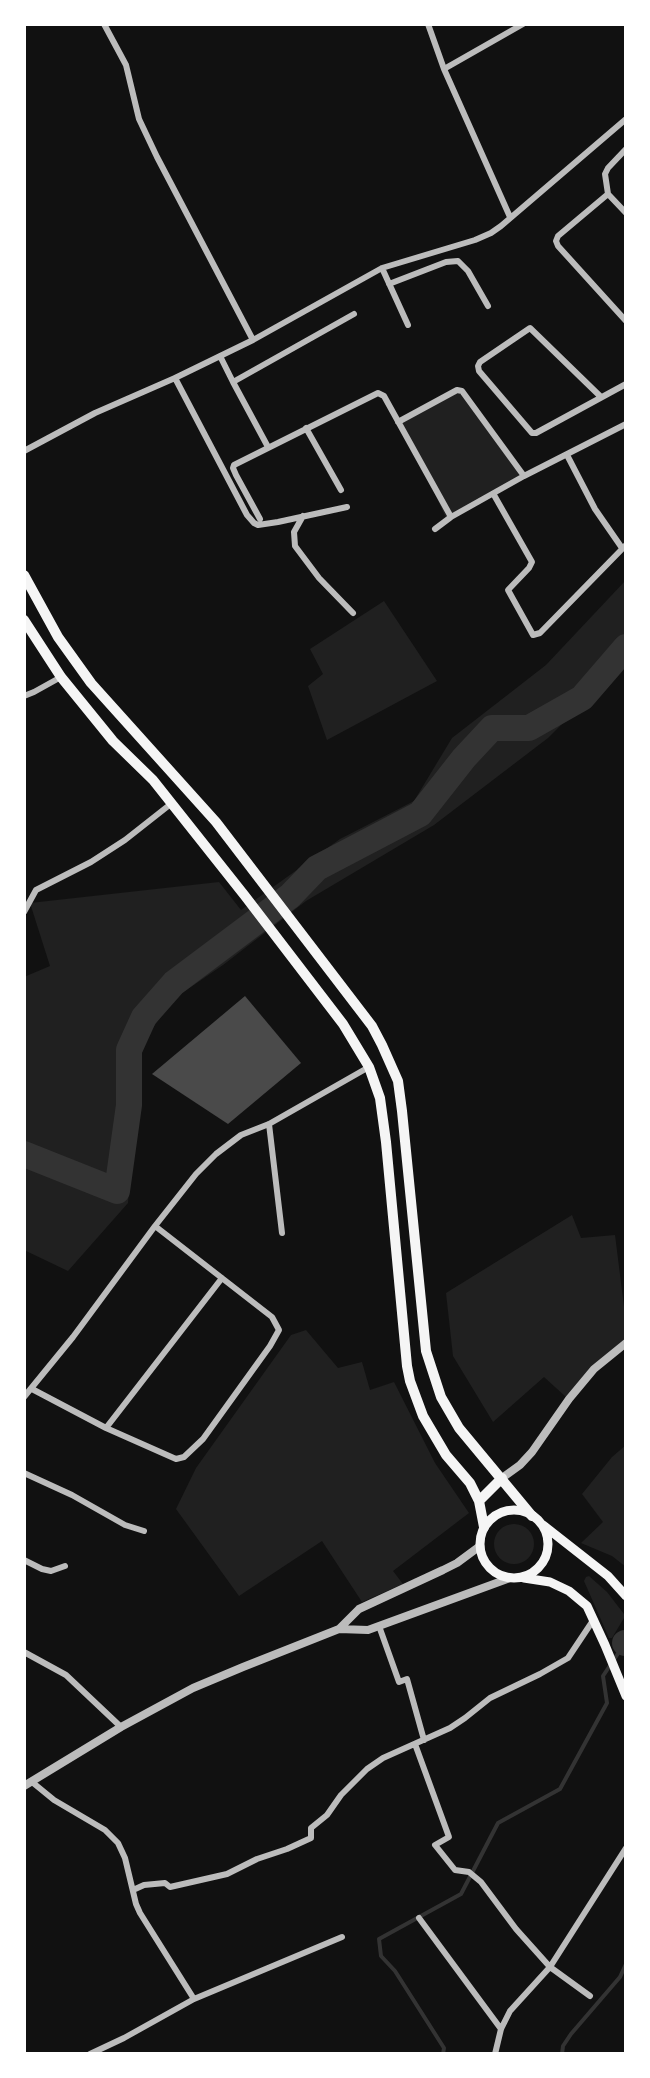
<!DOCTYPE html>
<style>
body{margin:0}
#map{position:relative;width:650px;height:2078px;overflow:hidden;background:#111;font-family:Mulish,sans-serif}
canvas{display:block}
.frame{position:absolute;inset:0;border:26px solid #fff;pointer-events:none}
</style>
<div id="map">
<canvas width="650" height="2078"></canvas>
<div class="frame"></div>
</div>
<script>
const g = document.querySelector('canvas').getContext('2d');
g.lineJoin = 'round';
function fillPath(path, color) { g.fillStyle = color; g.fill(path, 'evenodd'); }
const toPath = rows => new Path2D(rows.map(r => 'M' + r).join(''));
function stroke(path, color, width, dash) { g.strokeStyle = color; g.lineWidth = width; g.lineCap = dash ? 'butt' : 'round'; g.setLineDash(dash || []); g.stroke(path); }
const green = toPath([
 [457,390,524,476,447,520,422,466,398,422],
 [626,580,626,660,548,738,434,825,306,901,223,965,172,1000,146,1038,136,1074,128,1203,68,1271,24,1250,24,977,50,966,30,903,219,882,241,910,340,839,414,801,452,738,546,665],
 [384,601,437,681,327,740,308,686,323,674,310,649],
 [572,1215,581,1238,615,1235,626,1323,626,1338,566,1397,544,1377,493,1422,453,1356,446,1293],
 [306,1330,338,1368,362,1362,370,1390,394,1382,435,1463,469,1513,393,1571,403,1584,362,1602,322,1541,239,1596,176,1509,196,1468,291,1335],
 [626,1445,626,1567,612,1556,581,1543,603,1522,582,1494,612,1457],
 '494 1544a20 20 0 1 1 40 0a20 20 0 1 1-40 0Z',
 [589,1576,607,1592,624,1614,624,1618,612,1638,609,1638,584,1581,586,1577]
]);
const stream = toPath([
 [443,2054,444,2048,395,1971,381,1956,379,1939,461,1894,498,1823,560,1789,607,1703,603,1676,625,1643],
 [562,2054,563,2046,571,2034,620,1977,626,1964]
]);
const river = toPath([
 [24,1154,117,1191,129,1105,129,1050,144,1017,174,983,290,896,317,868,420,814,464,758,492,728,529,728,582,698,626,647],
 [625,1643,626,1643]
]);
const building = toPath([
 [245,996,301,1063,228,1124,152,1074]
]);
const minor = toPath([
 [104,24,126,65,139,119,157,157,253,340],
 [428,24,444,69,510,217],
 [444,69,523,24],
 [626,149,608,168,605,174,608,194,626,213],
 [608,194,558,236,556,241,558,246,626,321],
 [382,268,408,325],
 [389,284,446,262,458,261,468,271,488,306],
 [220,356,233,382,354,314],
 [175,378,247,515,254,523,258,525,278,522,347,507],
 [233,382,268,447],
 [601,397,530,328,480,362,478,366,479,371,532,433,536,433,626,384],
 [398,422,457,390,462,391,524,476],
 [306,428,341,490],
 [24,451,95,413,175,378,253,340,382,268,475,240,491,233,501,226,626,119],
 [567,455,595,509,622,548],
 [494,495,532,562,529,568,508,590,533,635,540,633,626,545],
 [303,516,294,532,295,546,319,578,353,613],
 [260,519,236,475,233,468,234,465,378,393,384,396,451,517],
 [435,529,451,517,524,476,626,424],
 [24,696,34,692,61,677],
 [24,912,36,890,91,862,125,840,172,803],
 [269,1124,282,1233],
 [32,1389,106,1428,176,1459,184,1457,203,1439,270,1346,279,1330,272,1317,155,1226],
 [24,1397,73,1337,155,1226,196,1174,216,1154,241,1135,269,1124,369,1067],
 [106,1428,222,1278],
 [24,1473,72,1495,125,1525,144,1531],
 [24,1560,42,1569,51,1571,65,1566],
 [379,1626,399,1682,407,1679,424,1740],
 [24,1652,66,1675,121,1727],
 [415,1744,449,1837,435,1845,455,1870,469,1872,481,1882,516,1929,550,1967,590,1996],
 [32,1782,54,1800,105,1830,118,1843,125,1858,136,1904,140,1913,194,1999],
 [133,1890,144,1885,165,1883,170,1887,227,1874,257,1859,287,1849,311,1838,311,1828,327,1815,341,1795,367,1769,383,1758,450,1728,465,1718,490,1698,540,1674,568,1658,594,1619],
 [419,1918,501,2029],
 [90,2054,124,2038,194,1999,342,1937],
 [495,2054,501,2029,510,2011,550,1967,626,1848]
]);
const tertiary = toPath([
 [502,1478,520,1465,532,1452,569,1399,594,1369,626,1343],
 [339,1629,359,1609,443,1570,457,1563,480,1546],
 [24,1786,121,1727,193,1688,243,1667,339,1629,368,1630,510,1578]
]);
const secondary = toPath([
 '480 1544a34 34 0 1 1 68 0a34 34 0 1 1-68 0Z',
 [543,1525,608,1576,626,1596],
 [524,1578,550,1582,569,1591,587,1606,605,1645,626,1696]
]);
const primary = toPath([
 [24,575,58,637,91,683,216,822,372,1026,382,1045,398,1081,402,1111,426,1351,441,1397,459,1428,532,1516],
 [24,620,61,677,113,741,153,780,245,896,343,1024,369,1067,380,1098,386,1142,407,1366,410,1381,423,1416,446,1455,470,1483,479,1501,484,1527],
 [479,1501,502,1478]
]);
fillPath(green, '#202020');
stroke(stream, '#333', 4);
stroke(river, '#333', 26);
fillPath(building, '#4a4a4a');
stroke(minor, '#bcbcbc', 6);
stroke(tertiary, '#bcbcbc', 8);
stroke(secondary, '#f5f5f5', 9);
stroke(primary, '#f5f5f5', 10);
</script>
